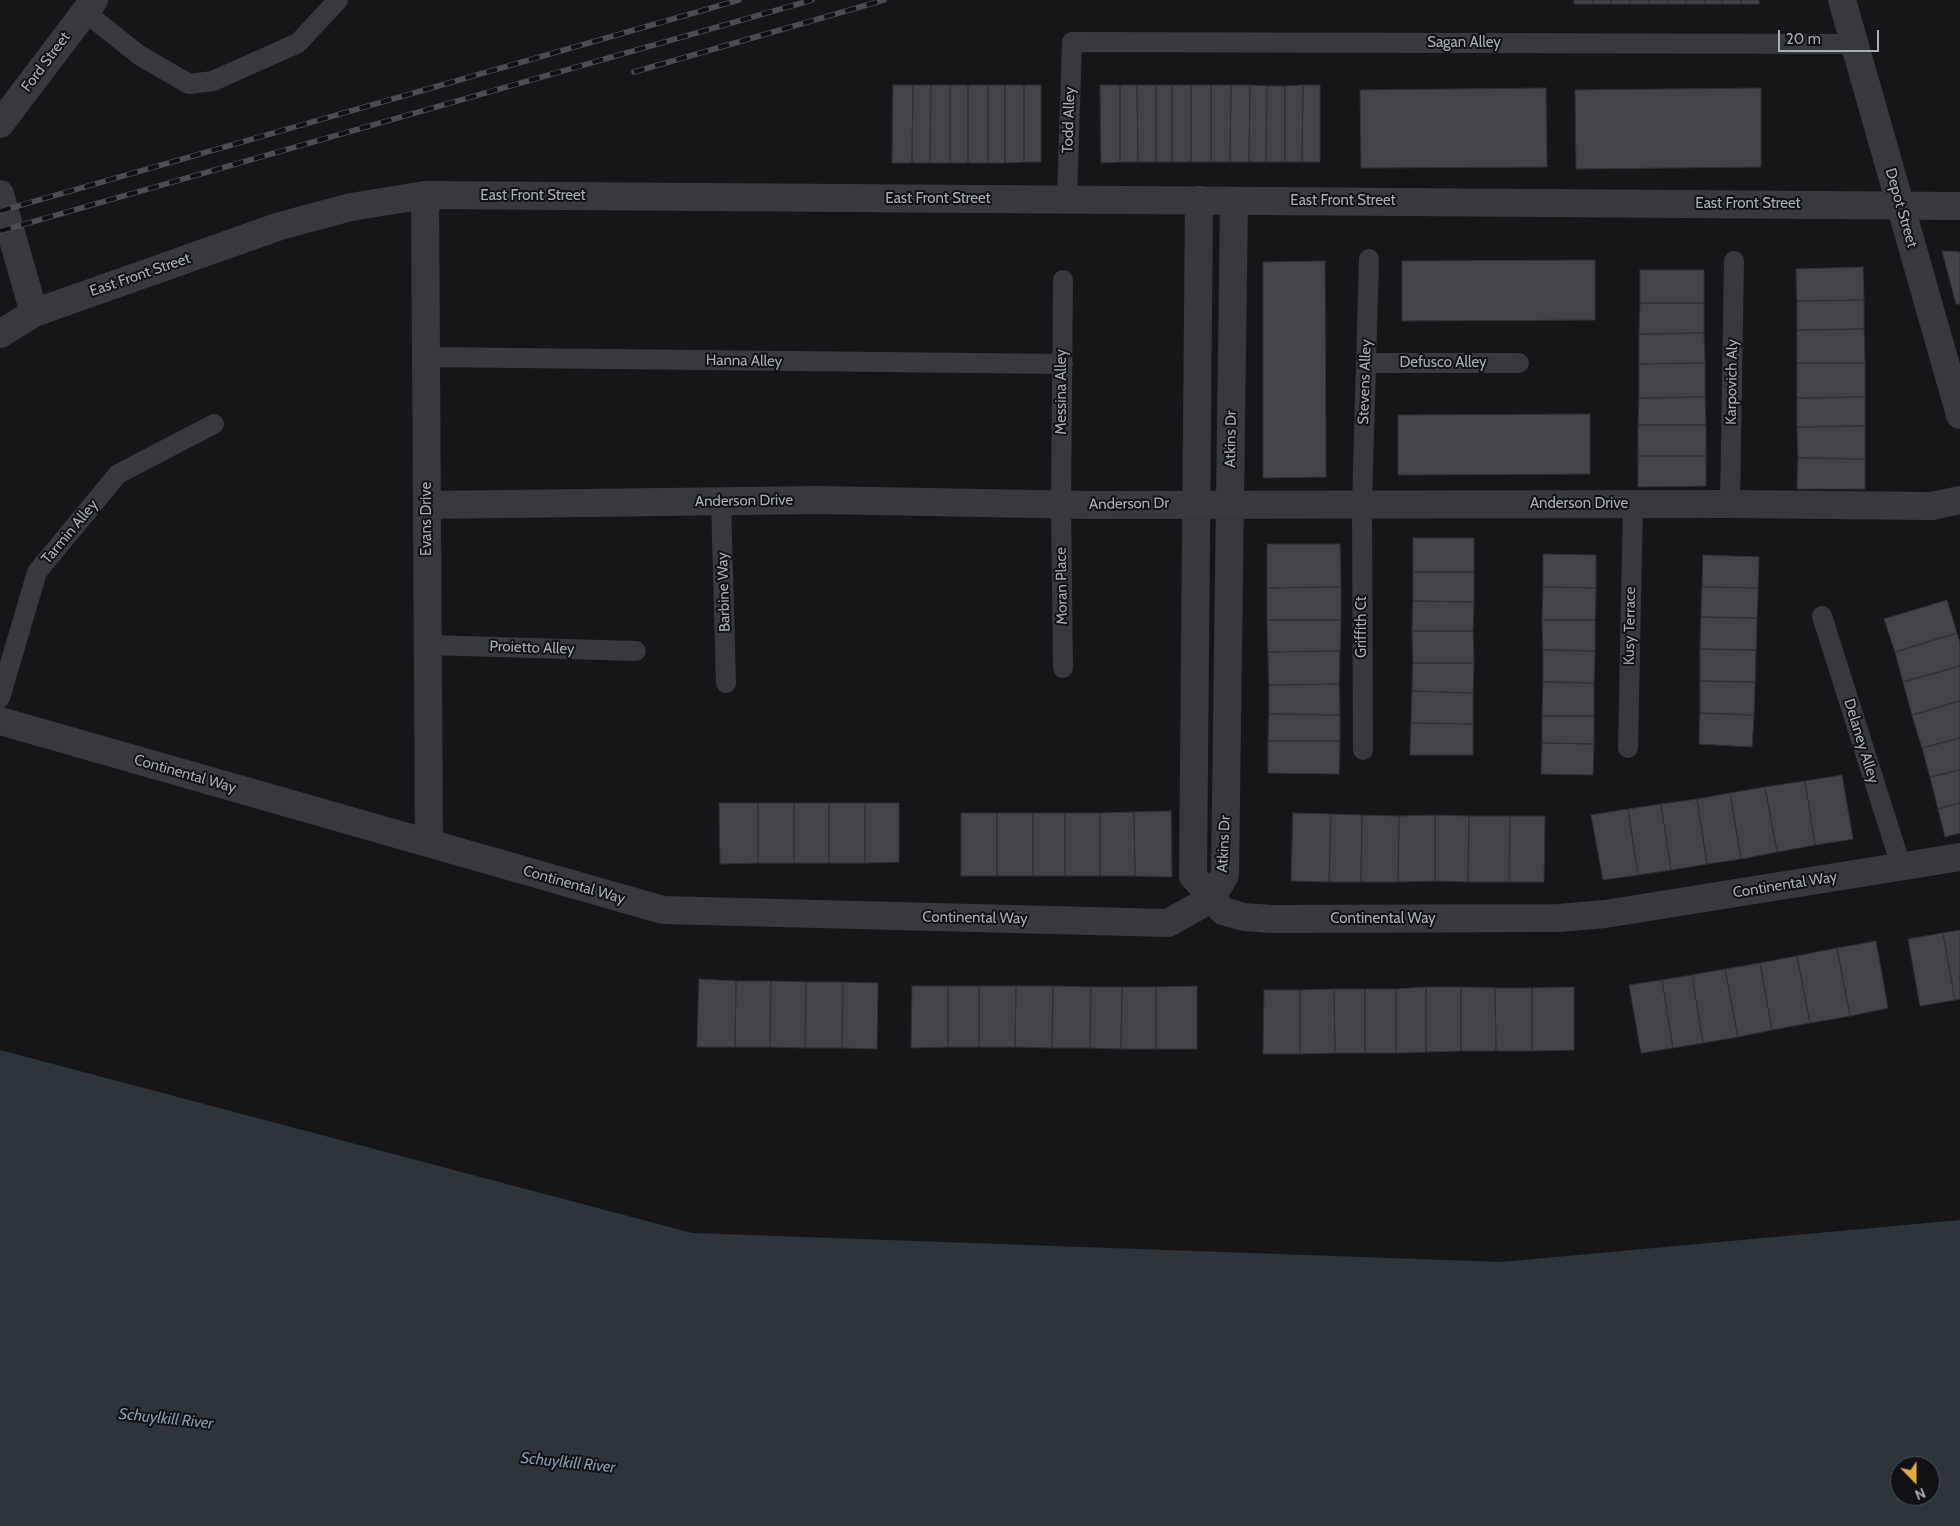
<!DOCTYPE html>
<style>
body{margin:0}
#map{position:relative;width:1960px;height:1526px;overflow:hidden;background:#161618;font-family:Cabin,sans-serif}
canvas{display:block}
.north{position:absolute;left:1890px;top:1456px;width:50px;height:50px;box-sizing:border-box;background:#111113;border:1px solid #4e5055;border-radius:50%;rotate:158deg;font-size:14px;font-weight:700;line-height:20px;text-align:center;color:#a9aeb7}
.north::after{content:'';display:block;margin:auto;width:18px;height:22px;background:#e5a941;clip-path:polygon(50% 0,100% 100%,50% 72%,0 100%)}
.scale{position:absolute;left:1778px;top:30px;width:101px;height:22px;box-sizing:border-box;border:2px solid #a9aeb7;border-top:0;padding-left:6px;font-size:15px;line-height:18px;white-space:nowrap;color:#a9aeb7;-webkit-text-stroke:4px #111113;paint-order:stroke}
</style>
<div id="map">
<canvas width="1960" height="1526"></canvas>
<div class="north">N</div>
<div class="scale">20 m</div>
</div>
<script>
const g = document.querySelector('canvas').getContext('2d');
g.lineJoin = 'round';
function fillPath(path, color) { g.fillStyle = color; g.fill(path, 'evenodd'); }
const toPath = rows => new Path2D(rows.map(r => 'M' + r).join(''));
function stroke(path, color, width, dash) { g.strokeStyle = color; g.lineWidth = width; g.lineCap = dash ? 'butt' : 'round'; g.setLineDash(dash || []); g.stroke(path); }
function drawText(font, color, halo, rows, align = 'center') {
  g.font = font + ' Cabin,sans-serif'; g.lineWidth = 4; g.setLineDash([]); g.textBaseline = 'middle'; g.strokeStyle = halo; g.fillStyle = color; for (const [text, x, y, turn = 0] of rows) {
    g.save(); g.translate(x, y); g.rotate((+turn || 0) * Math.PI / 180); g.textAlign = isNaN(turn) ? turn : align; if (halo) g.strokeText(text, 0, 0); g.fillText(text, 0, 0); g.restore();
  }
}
const water = toPath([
 [0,1050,692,1233,1501,1262,1960,1220,1960,1526,0,1526],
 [1900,1466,1930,1466,1930,1496,1900,1496]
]);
const building = toPath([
 [1574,0,1593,0,1593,4,1574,4,1574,0],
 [1593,0,1611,0,1611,4,1593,4,1593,0],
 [1611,0,1630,0,1630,4,1611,4,1611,0],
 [1630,0,1649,0,1649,4,1630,4,1630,0],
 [1649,0,1668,0,1668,4,1649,4,1649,0],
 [1668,0,1686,0,1686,4,1668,4,1668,0],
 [1686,0,1705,0,1705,4,1686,4,1686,0],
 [1705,0,1722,0,1722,4,1705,4,1705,0],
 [1722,0,1741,0,1741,4,1722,4,1722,0],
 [1741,0,1759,0,1759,4,1741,4,1741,0],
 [893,85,913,85,912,163,892,163,893,85],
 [913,85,931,85,930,163,912,163,913,85],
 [931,85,950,85,950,163,930,163,931,85],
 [950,85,968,85,968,163,950,163,950,85],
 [968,85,988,85,988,163,968,163,968,85],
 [988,85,1005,85,1005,163,988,163,988,85],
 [1005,85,1024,85,1024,162,1005,163,1005,85],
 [1024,85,1041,85,1041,162,1024,162,1024,85],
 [1100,85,1120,85,1120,162,1101,163,1100,85],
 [1120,85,1137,85,1138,162,1120,162,1120,85],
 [1137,85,1156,85,1156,162,1138,162,1137,85],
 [1156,85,1172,85,1172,162,1156,162,1156,85],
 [1172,85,1191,85,1191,162,1172,162,1172,85],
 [1191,85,1211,85,1211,162,1191,162,1191,85],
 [1211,85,1231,85,1230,162,1211,162,1211,85],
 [1231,85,1250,85,1249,162,1230,162,1231,85],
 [1250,85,1267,86,1266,162,1249,162,1250,85],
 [1303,85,1320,85,1320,162,1302,162,1303,85],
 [1303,85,1302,162,1285,162,1285,86,1303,85],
 [1267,86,1285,86,1285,162,1266,162,1267,86],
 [1546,88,1547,167,1361,168,1360,90,1546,88],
 [1761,88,1761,167,1576,169,1575,90,1761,88],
 [1942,251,1960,252,1960,304,1956,304,1942,251],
 [1595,260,1595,320,1402,321,1402,261,1595,260],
 [1325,261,1326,477,1263,478,1263,262,1325,261],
 [1863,267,1864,300,1797,301,1796,269,1863,267],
 [1640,270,1704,270,1704,303,1640,303,1640,270],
 [1864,300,1864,329,1797,330,1797,301,1864,300],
 [1640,303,1704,303,1704,333,1639,334,1640,303],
 [1864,329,1865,363,1797,363,1797,330,1864,329],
 [1704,333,1705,363,1639,364,1639,334,1704,333],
 [1705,363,1705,397,1639,398,1639,364,1705,363],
 [1797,363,1865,363,1865,397,1797,398,1797,363],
 [1705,397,1706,425,1638,425,1639,398,1705,397],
 [1865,397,1865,426,1797,427,1797,398,1865,397],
 [1590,414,1590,474,1398,475,1398,415,1590,414],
 [1638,425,1706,425,1706,456,1638,456,1638,425],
 [1865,426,1865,459,1798,458,1797,427,1865,426],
 [1638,456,1706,456,1706,486,1638,487,1638,456],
 [1798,458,1865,459,1865,489,1797,489,1798,458],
 [1413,538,1474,538,1474,572,1413,572,1413,538],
 [1267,544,1340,544,1341,587,1267,588,1267,544],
 [1543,554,1596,555,1596,588,1543,587,1543,554],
 [1703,555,1759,557,1758,588,1702,587,1703,555],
 [1413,572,1474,572,1474,602,1413,601,1413,572],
 [1341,587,1341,620,1267,620,1267,588,1341,587],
 [1543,587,1596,588,1595,620,1542,620,1543,587],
 [1702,587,1758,588,1757,618,1701,617,1702,587],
 [1947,600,1957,633,1895,652,1884,619,1947,600],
 [1413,601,1474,602,1473,631,1412,631,1413,601],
 [1701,617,1757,618,1756,650,1700,649,1701,617],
 [1267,620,1341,620,1340,651,1268,652,1267,620],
 [1542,620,1595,620,1595,651,1543,650,1542,620],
 [1412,631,1473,631,1474,663,1413,663,1412,631],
 [1957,633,1960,643,1960,666,1903,682,1895,652,1957,633],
 [1700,649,1756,650,1755,682,1700,681,1700,649],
 [1543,650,1595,651,1594,683,1543,682,1543,650],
 [1340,651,1339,684,1269,685,1268,652,1340,651],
 [1413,663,1474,663,1473,693,1412,691,1413,663],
 [1960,666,1960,701,1912,715,1903,682,1960,666],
 [1700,681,1755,682,1754,715,1700,713,1700,681],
 [1543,682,1594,683,1594,716,1542,716,1543,682],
 [1339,684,1340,715,1269,714,1269,685,1339,684],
 [1412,691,1473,693,1473,724,1411,723,1412,691],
 [1960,701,1960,738,1922,748,1912,715,1960,701],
 [1700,713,1754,715,1752,747,1699,744,1700,713],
 [1269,714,1340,715,1340,741,1268,741,1269,714],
 [1542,716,1594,716,1594,744,1542,743,1542,716],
 [1411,723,1473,724,1473,755,1410,755,1411,723],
 [1960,738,1960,770,1930,777,1922,748,1960,738],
 [1268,741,1340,741,1339,774,1268,773,1268,741],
 [1542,743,1594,744,1593,775,1541,774,1542,743],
 [1960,770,1960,803,1938,809,1930,777,1960,770],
 [1842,775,1853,839,1815,845,1805,781,1842,775],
 [1805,781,1815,845,1777,852,1765,787,1805,781],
 [1765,787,1777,852,1741,859,1730,793,1765,787],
 [1730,793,1741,859,1707,864,1697,799,1730,793],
 [1697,799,1707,864,1671,870,1661,804,1697,799],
 [719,803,758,803,758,863,720,864,719,803],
 [758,803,794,803,794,863,758,863,758,803],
 [794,803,829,803,829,863,794,863,794,803],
 [829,803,865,803,865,863,829,863,829,803],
 [865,803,899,803,899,862,865,863,865,803],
 [1960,803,1960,833,1945,837,1938,809,1960,803],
 [1661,804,1671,870,1638,875,1628,809,1661,804],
 [1628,809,1638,875,1603,880,1591,815,1628,809],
 [1171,811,1172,877,1135,876,1134,812,1171,811],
 [1134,812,1135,876,1100,876,1100,813,1134,812],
 [961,813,997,813,997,876,961,876,961,813],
 [997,813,1033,813,1033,876,997,876,997,813],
 [1033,813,1065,813,1065,876,1033,876,1033,813],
 [1065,813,1100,813,1100,876,1065,876,1065,813],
 [1293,813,1331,814,1329,882,1291,881,1293,813],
 [1331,814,1362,815,1361,882,1329,882,1331,814],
 [1362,815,1399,816,1398,882,1361,882,1362,815],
 [1435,815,1469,816,1468,882,1435,881,1435,815],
 [1435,815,1435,881,1398,882,1399,816,1435,815],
 [1469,816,1510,816,1509,882,1468,882,1469,816],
 [1510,816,1545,816,1544,882,1509,882,1510,816],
 [1960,930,1960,999,1955,1000,1943,933,1960,930],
 [1943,933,1955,1000,1920,1006,1908,939,1943,933],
 [1876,941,1888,1008,1850,1016,1837,948,1876,941],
 [1837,948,1850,1016,1810,1023,1797,956,1837,948],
 [1797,956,1810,1023,1772,1030,1760,963,1797,956],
 [1760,963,1772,1030,1738,1037,1725,969,1760,963],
 [1725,969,1738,1037,1703,1043,1692,975,1725,969],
 [1692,975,1703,1043,1673,1048,1662,980,1692,975],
 [699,979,736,981,735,1047,697,1047,699,979],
 [1662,980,1673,1048,1641,1053,1629,985,1662,980],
 [736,981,771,981,770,1047,735,1047,736,981],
 [771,981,806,982,805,1048,770,1047,771,981],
 [806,982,843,982,842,1048,805,1048,806,982],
 [843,982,878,983,877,1049,842,1048,843,982],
 [912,986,948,986,948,1047,911,1048,912,986],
 [948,986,979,986,979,1047,948,1047,948,986],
 [979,986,1016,986,1015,1047,979,1047,979,986],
 [1016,986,1053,986,1052,1048,1015,1047,1016,986],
 [1053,986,1091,987,1090,1048,1052,1048,1053,986],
 [1197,986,1197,1049,1156,1049,1156,987,1197,986],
 [1091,987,1122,987,1121,1049,1090,1048,1091,987],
 [1122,987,1156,987,1156,1049,1121,1049,1122,987],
 [1426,987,1461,987,1461,1051,1426,1052,1426,987],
 [1426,987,1426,1052,1396,1053,1396,989,1426,987],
 [1461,987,1495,988,1496,1051,1461,1051,1461,987],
 [1574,987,1574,1050,1532,1051,1532,988,1574,987],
 [1495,988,1532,988,1532,1051,1496,1051,1495,988],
 [1334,989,1365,989,1365,1053,1335,1053,1334,989],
 [1334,989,1335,1053,1300,1054,1300,990,1334,989],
 [1365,989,1396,989,1396,1053,1365,1053,1365,989],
 [1264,990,1300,990,1300,1054,1263,1054,1264,990]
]);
const service = toPath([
 [85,12,139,55,189,84,213,81,298,43,338,0],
 [1067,199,1072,42,1855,44],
 [426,357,1063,364],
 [1366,363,1519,363],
 [721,501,726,683],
 [1730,504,1734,261],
 [1822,616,1901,866],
 [428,645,636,651],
 [1063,668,1061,505,1063,280],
 [0,698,37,572,118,474,214,424],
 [1628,748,1633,504],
 [1363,750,1362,505,1369,259]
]);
const minor = toPath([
 [1842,0,1960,415],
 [0,124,94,0],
 [0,194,34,313],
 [425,195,429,843],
 [1199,200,1193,876,1223,911,1244,917,1271,919,1559,918,1605,914,1960,857],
 [0,334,34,313,280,226,351,207,425,195,1960,206],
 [427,505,819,500,1090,505,1730,504,1932,506,1960,500],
 [0,721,663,910,1168,923,1211,899,1225,875,1234,201]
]);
const rail = toPath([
 [634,72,884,0],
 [0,211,739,0],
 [0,231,812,0]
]);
const streetNames = [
 ["Sagan Alley",1464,43],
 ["Ford Street",46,62,-53],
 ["Todd Alley",1069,120,-88],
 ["East Front Street",533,196],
 ["East Front Street",938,199],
 ["East Front Street",1343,201],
 ["East Front Street",1748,204],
 ["Depot Street",1901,208,74],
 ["East Front Street",140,275,-19],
 ["Hanna Alley",744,361,1],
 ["Defusco Alley",1443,363],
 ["Stevens Alley",1365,382,-88],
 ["Karpovich Aly",1732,382,-89],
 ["Messina Alley",1062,392,-90],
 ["Atkins Dr",1231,439,-89],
 ["Anderson Drive",744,501,-1],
 ["Anderson Dr",1129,504,-1],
 ["Anderson Drive",1579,504],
 ["Evans Drive",427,519,-90],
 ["Tarmin Alley",70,532,-50],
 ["Moran Place",1062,586,-91],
 ["Barbine Way",724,592,-92],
 ["Kusy Terrace",1630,626,-89],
 ["Griffith Ct",1362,627,-90],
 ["Proietto Alley",532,648,2],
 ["Delaney Alley",1861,741,73],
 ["Continental Way",185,774,16],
 ["Atkins Dr",1224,844,-87],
 ["Continental Way",574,885,16],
 ["Continental Way",1785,885,-9],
 ["Continental Way",975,918,1],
 ["Continental Way",1383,919]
];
const waterNames = [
 ["Schuylkill River",166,1419,6],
 ["Schuylkill River",568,1463,6]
];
fillPath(water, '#2d353b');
fillPath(building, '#434448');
stroke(building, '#303134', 1);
stroke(service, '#38393d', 20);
stroke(minor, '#38393d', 28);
stroke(rail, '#4b4d52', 5.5);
stroke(rail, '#111113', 4, [11]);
drawText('15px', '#a9aeb7', '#111113', streetNames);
drawText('italic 16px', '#839cb0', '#111113', waterNames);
</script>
